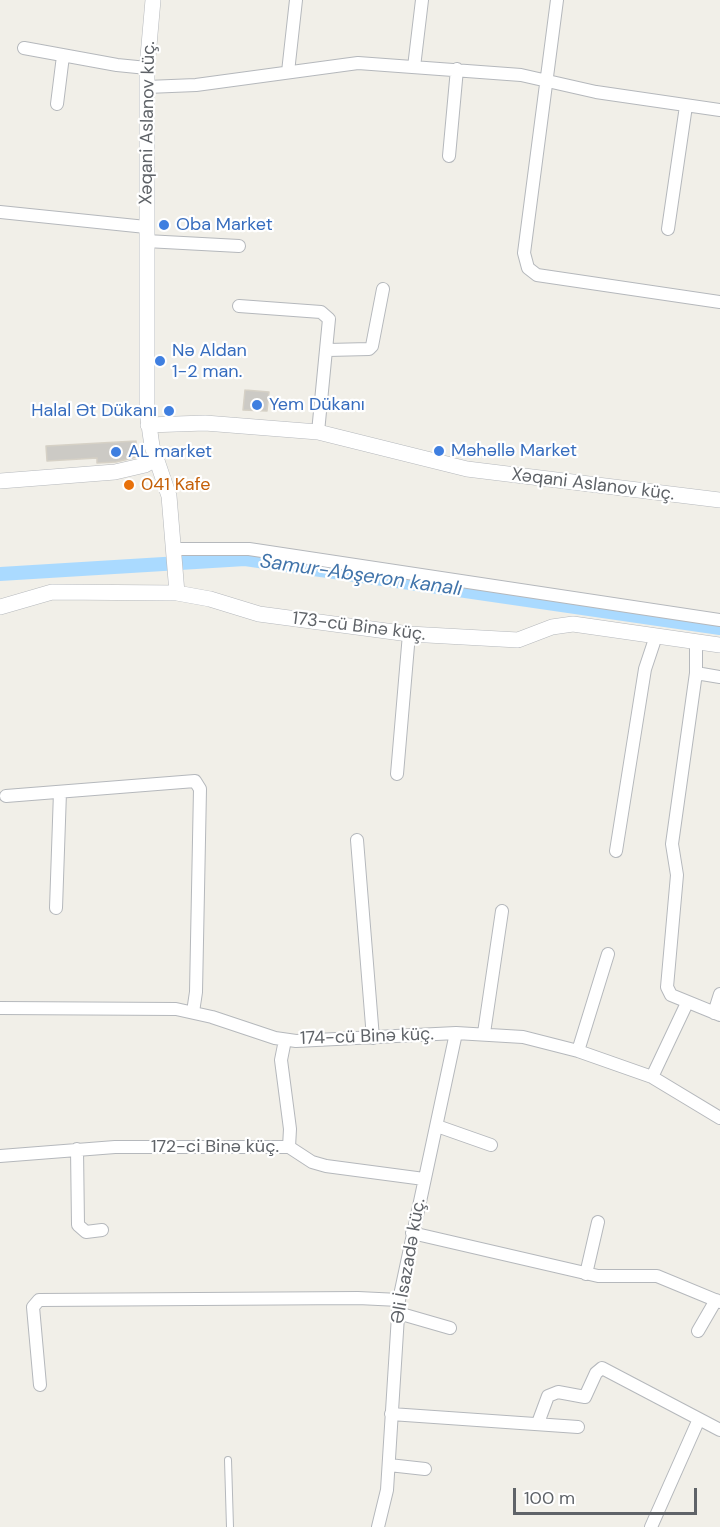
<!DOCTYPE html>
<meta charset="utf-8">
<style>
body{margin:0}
#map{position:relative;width:720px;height:1527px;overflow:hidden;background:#f1efe8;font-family:"DM Sans",sans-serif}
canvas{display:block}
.scale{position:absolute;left:513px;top:1488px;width:184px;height:27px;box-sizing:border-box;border:3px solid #5f6368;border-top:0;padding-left:8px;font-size:18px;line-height:21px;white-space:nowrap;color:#5f6368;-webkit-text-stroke:4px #fff;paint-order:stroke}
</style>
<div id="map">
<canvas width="720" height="1527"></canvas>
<div class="scale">100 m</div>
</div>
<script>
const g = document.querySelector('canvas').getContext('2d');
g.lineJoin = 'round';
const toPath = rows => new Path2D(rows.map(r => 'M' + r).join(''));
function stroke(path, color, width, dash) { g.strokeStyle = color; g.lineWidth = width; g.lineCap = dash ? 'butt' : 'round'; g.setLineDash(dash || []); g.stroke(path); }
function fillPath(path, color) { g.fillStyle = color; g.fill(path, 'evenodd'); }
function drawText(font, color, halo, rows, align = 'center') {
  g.font = font + ' "DM Sans",sans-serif'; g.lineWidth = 4.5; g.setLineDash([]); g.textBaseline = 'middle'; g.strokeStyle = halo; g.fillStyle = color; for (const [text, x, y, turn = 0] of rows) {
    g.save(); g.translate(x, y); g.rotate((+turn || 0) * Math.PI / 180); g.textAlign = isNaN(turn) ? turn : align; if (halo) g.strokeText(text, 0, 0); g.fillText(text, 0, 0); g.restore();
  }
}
const canal = toPath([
 [0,574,245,559,720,628]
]);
const building = toPath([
 [245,390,269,392,267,411,243,410,245,390],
 [136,441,137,457,116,462,97,463,97,458,47,461,46,446,136,441]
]);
const service = toPath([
 [228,1460,230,1527]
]);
const minor = toPath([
 [557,0,524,253,528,268,537,275,720,302],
 [24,48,117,65,147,68],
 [414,67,422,0],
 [288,72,296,0],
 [147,87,196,85,358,63,521,75,596,92,720,110],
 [57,104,63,56],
 [449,156,457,69],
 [0,212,146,227],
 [668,229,686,106],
 [146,241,239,246],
 [239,306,321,312,329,319,318,432],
 [328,350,369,349,372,346,383,289],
 [174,549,249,549,720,620],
 [696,642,696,673,672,844,677,875,667,987,671,995,720,1015],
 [696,673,720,677],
 [397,774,409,634],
 [6,796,195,781,200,789,196,992,193,1012],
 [357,840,373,1038],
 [616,851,645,669,656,636],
 [56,908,60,792],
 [0,1008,176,1009,212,1017,275,1038,296,1041,456,1033,523,1037,578,1051,652,1077,720,1118],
 [714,1013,720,994],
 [484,1033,502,911],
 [285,1040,281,1060,290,1129,289,1147],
 [578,1051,608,954],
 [652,1077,687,1003],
 [437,1126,491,1145],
 [77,1149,78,1225,86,1232,102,1230],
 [0,1156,115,1147,289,1147,312,1162,326,1166,424,1179],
 [412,1233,598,1276,657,1276,720,1302],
 [586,1274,598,1222],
 [398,1313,450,1328],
 [698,1331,716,1300],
 [40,1385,33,1307,39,1300,358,1298,399,1300],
 [391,1414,578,1427],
 [538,1423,548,1396,558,1392,585,1397,596,1373,602,1368,720,1430],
 [389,1465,425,1469],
 [378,1527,387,1490,399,1300,456,1033],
 [651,1527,699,1419]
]);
const tertiary = toPath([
 [153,0,147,68,147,411,152,446,169,496,177,593],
 [148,425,205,423,318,432,467,469,720,500],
 [0,481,115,472,145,465,156,459],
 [0,607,52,592,177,593,210,599,259,614,409,634,518,640,552,627,573,624,720,645]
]);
const markers = [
 [164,225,6,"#3f7fe0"],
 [160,361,6,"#3f7fe0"],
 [257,405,6,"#3f7fe0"],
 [169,411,6,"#3f7fe0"],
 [439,451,6,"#3f7fe0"],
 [116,452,6,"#3f7fe0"],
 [129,485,6,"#e8710a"]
];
const streetNames = [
 ["Xəqani Aslanov küç.",148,123,-89],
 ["Xəqani Aslanov küç.",593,485,7],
 ["173-cü Binə küç.",359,627,7],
 ["174-cü Binə küç.",367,1037,-2],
 ["172-ci Binə küç.",215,1147],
 ["Əli İsazadə küç.",409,1261,-80]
];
const shopNames = [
 ["Oba Market",176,225],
 ["Nə Aldan",172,351],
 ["1-2 man.",172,372],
 ["Yem Dükanı",269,405],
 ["Halal Ət Dükanı",157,411,"right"],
 ["Məhəllə Market",451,451],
 ["AL market",128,452]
];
const foodNames = [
 ["041 Kafe",141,485]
];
const waterNames = [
 ["Samur-Abşeron kanalı",361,576,8]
];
stroke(canal, '#aadaff', 14);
fillPath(building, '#cccac5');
stroke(building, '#d6d1c6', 1.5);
stroke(service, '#b5b8bc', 8);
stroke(minor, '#b5b8bc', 14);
stroke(tertiary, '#b5b8bc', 16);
stroke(service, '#fff', 6);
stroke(minor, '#fff', 12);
stroke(tertiary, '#fff', 15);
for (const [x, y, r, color] of markers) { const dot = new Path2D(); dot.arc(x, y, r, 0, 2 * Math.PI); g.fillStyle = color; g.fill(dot); stroke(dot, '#fff', 2); }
drawText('18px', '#5f6368', '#fff', streetNames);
drawText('18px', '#366cbe', '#fff', shopNames, 'left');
drawText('18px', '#c56008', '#fff', foodNames, 'left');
drawText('italic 20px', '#4174aa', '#fff', waterNames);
</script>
